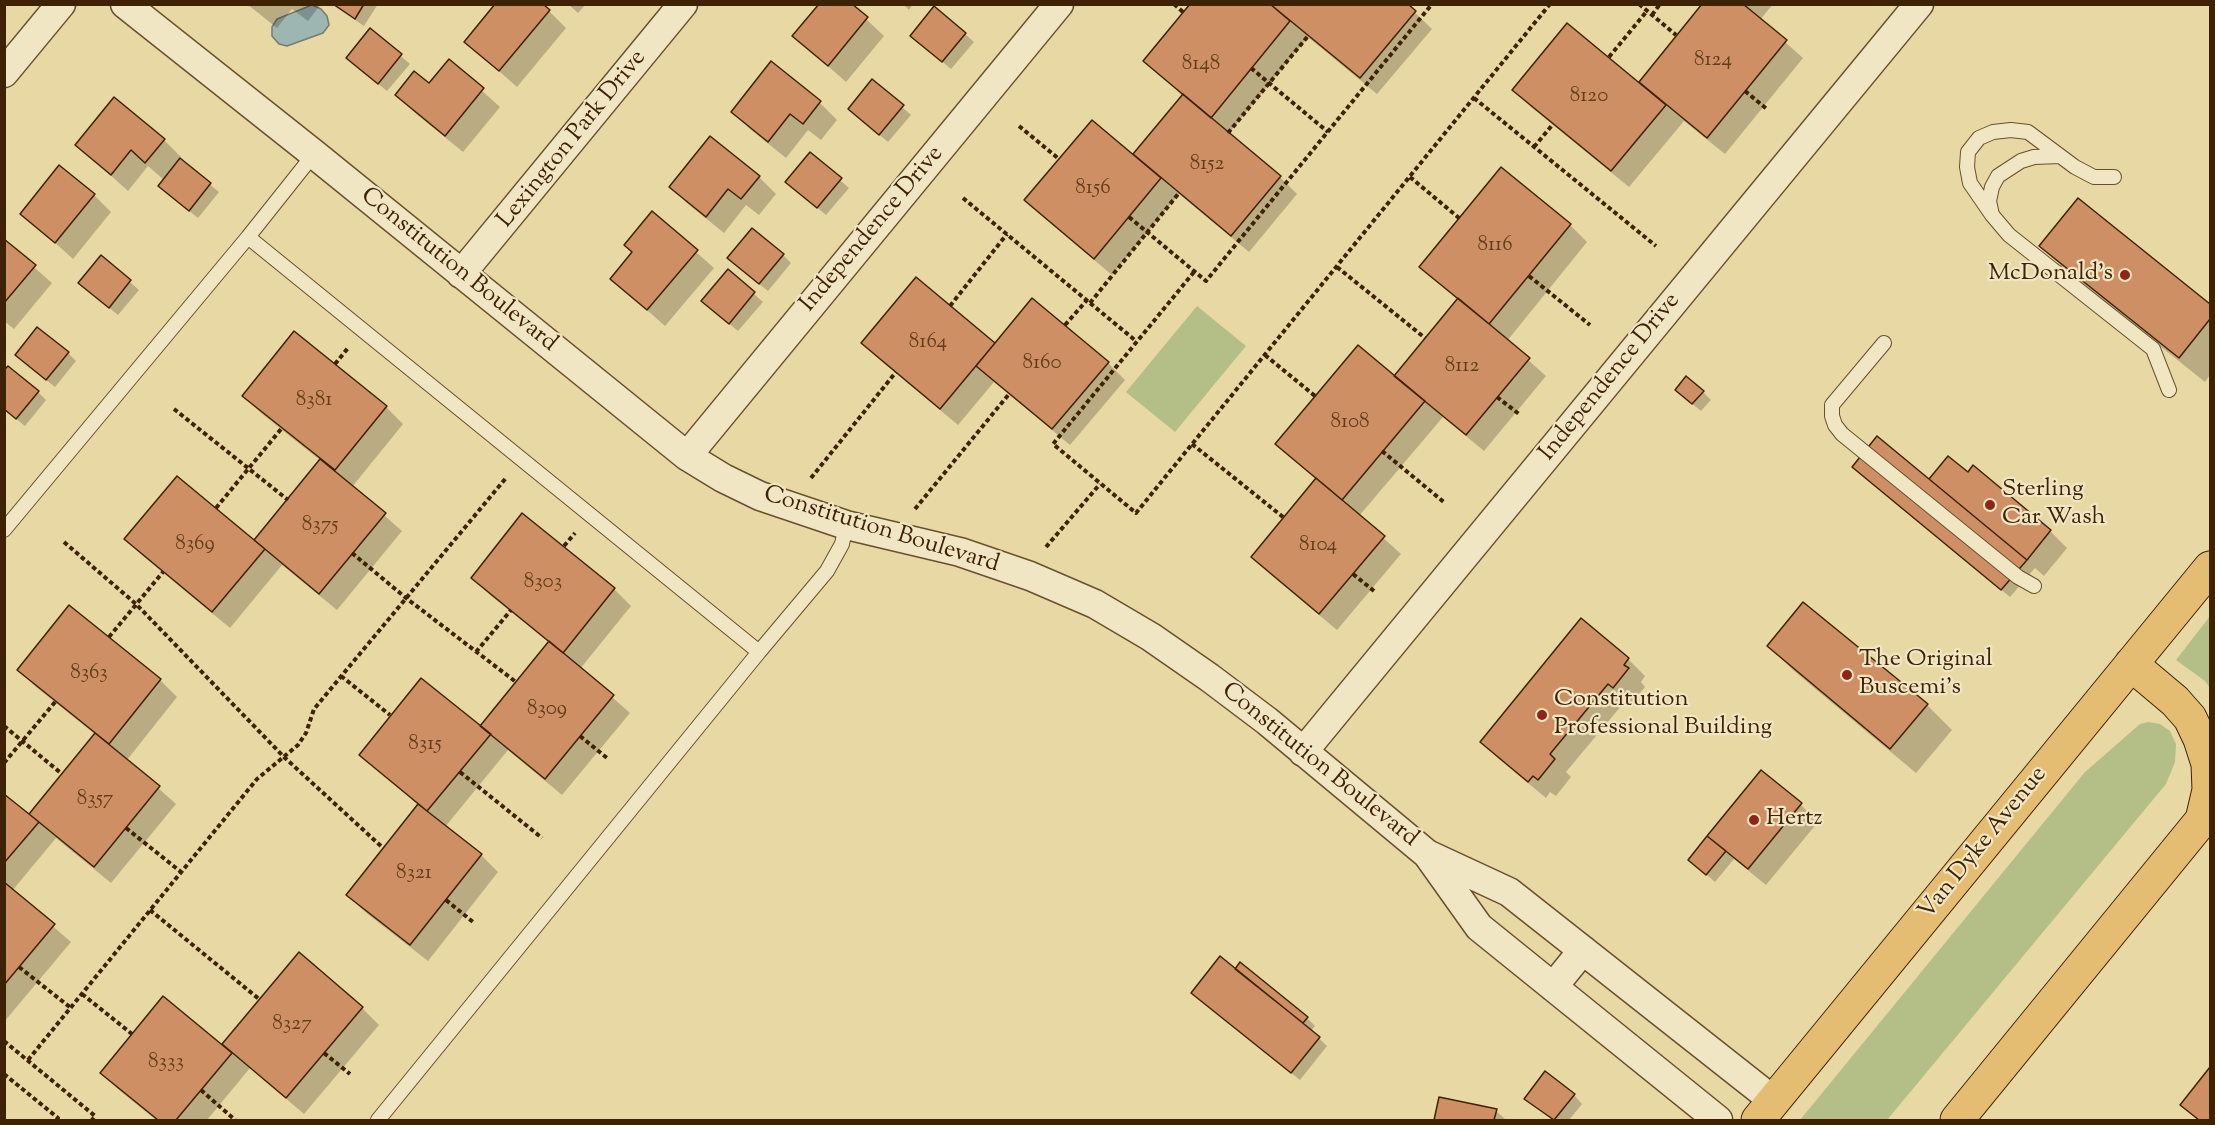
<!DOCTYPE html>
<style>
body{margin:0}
#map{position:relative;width:2215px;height:1125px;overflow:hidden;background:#e8d8a4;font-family:"Sorts Mill Goudy",serif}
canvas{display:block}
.frame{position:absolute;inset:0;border:6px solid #3e2204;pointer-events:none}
</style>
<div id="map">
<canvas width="2215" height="1125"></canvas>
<div class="frame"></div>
</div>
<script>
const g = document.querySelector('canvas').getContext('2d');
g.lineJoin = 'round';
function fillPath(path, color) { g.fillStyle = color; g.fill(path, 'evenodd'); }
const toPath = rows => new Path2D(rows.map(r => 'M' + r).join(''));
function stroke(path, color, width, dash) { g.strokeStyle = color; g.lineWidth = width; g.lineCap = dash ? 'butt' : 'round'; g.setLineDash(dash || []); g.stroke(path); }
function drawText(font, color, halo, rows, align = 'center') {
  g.font = font + ' "Sorts Mill Goudy",serif'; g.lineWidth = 4.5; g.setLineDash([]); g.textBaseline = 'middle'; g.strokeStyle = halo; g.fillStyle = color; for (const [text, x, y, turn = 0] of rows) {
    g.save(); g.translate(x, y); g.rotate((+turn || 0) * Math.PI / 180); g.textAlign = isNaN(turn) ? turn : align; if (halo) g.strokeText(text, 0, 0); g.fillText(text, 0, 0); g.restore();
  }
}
const green = toPath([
 [1197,306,1246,346,1175,432,1126,392],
 [2210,616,2210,688,2205,681,2176,660],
 [2148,722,2160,724,2170,731,2176,744,2175,762,2166,784,1887,1120,1800,1120,2085,772,2140,724]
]);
const water = toPath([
 [312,5,321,9,327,16,329,25,323,33,287,46,279,44,272,36,272,27,277,19,312,5]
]);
const shadow = toPath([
 [247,4,321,4,308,21,292,9,277,28],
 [331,4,378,4,364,26],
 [568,4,586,4,578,13],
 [850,4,884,36,846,82,794,36],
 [903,4,913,4,909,10],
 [1192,4,1406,4,1432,29,1377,94,1308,37,1228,134,1280,177,1297,194,1249,252,1179,194,1112,275,1043,217,1026,200,1134,157,1183,96,1145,61],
 [1704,4,1773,4,1760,20,1803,58,1725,154,1684,121,1629,187,1531,107,1514,90,1639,84],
 [549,11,566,28,517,87,466,42],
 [371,30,410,64,387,91,356,66],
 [965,34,974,42,951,69,912,36],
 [449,61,500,107,463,152,414,112,397,95,430,85],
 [772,63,820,103,837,120,821,140,808,130,786,158,750,129,733,112],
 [872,81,911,115,888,142,858,117],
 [114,100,164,140,181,157,179,159,219,192,198,218,168,194,164,180,148,166,128,191,77,145],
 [810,154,849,188,826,215,796,190],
 [1501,169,1570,225,1587,242,1507,341,1546,376,1484,451,1443,417,1359,516,1401,554,1337,630,1270,574,1253,557,1317,480,1277,444,1394,378,1458,300,1421,267],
 [759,177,776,194,759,215,746,205,724,233,688,204,671,187],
 [94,195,111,212,73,259,22,213],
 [2078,200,2210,306,2210,375,2205,382,2066,271,2041,246],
 [652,213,714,268,665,326,612,279,634,253],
 [4,241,52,283,14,329,4,321],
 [783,255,791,263,768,291,737,266],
 [101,257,139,290,118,315,88,291],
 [728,271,763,302,738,331,711,309],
 [863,343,996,345,1108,363,1125,380,1070,445,994,382,958,425,880,360],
 [68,353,76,361,55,387,25,363],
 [38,392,46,400,25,426,4,409],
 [1703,392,1711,400,1701,411,1685,398],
 [244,396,386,407,403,424,352,487,402,531,337,610,282,565,230,628,143,556,126,539,254,543,321,461,261,413],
 [1973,467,2050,531,2067,548,2044,576,2035,568,2010,597,1862,475,1935,486,1968,474],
 [473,578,614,589,631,606,580,669,630,713,562,795,508,750,445,827,481,855,498,872,428,961,365,912,348,895,418,805,361,754,480,728,550,643,490,595],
 [1582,620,1628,659,1645,676,1641,682,1645,687,1631,704,1626,700,1566,772,1571,777,1556,796,1550,792,1546,798,1499,759,1482,742],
 [1769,646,1927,705,1952,730,1916,773,1794,671],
 [19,670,160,680,177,697,127,760,176,804,111,883,56,838,12,891,71,942,4,1022,4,796,29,816,96,735,36,687],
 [1801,805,1818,822,1766,885,1734,859,1715,882,1690,860],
 [299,954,362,1008,379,1025,304,1114,250,1068,207,1120,156,1120,119,1090,102,1073,222,1046],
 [1220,958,1307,1018,1315,1026,1311,1031,1327,1046,1300,1080,1193,993],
 [2210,1069,2210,1120,2197,1120,2182,1105],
 [1574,1095,1582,1104,1569,1120,1552,1120,1526,1099],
 [1440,1099,1496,1111,1506,1120,1435,1120]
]);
const building = toPath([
 [333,4,364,4,355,19,333,4],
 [495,4,543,4,550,10,499,71,464,42,495,4],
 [819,4,852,4,868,17,828,66,792,36,819,4],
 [1190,4,1270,4,1290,21,1211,118,1143,61,1190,4],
 [1270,4,1408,4,1416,11,1360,78,1270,4],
 [1702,4,1743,4,1787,40,1707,138,1639,82,1702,4],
 [934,6,966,33,942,62,910,36,934,6],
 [1567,23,1666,105,1611,171,1512,90,1567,23],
 [370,28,402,54,378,84,346,58,370,28],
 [449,59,484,88,445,136,395,95,414,71,429,83,449,59],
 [771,61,821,101,803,124,790,114,768,142,731,112,771,61],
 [872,79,904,105,879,135,848,109,872,79],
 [1183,94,1281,176,1231,236,1133,154,1183,94],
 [114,97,165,139,145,163,131,150,111,175,75,145,114,97],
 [1092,120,1161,178,1094,259,1024,200,1092,120],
 [710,136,760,176,741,199,728,189,706,217,669,187,710,136],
 [810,152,842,178,817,208,785,182,810,152],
 [180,158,211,183,189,211,158,186,180,158],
 [59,165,95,194,55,243,20,214,59,165],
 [1501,167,1571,224,1489,324,1419,267,1501,167],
 [2078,198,2210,304,2210,319,2179,358,2039,246,2078,198],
 [652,211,698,250,647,310,610,279,632,252,624,245,652,211],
 [752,228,784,254,759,284,727,258,752,228],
 [4,239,36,265,4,303,4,239],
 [101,255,131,280,109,308,78,283,101,255],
 [728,269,755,292,729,324,701,301,728,269],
 [916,277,995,343,940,409,861,343,916,277],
 [1032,298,1109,362,1052,429,976,366,1032,298],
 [1458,298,1530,358,1466,435,1394,376,1458,298],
 [37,327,69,352,46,380,15,355,37,327],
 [294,331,387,406,335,470,242,396,294,331],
 [1358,345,1425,401,1342,500,1275,444,1358,345],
 [8,366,39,391,16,419,4,409,4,370,8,366],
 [1686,376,1704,391,1692,404,1675,390,1686,376],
 [1877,436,2027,560,2001,590,1852,467,1877,436],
 [1948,456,1968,472,1973,465,2051,530,2027,560,1929,479,1948,456],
 [320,459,386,513,319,594,254,540,320,459],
 [177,476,265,549,212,612,124,539,177,476],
 [1316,478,1385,536,1319,614,1251,557,1316,478],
 [522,513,615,588,563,653,471,578,522,513],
 [1803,602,1928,704,1890,749,1767,646,1803,602],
 [69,605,161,679,109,744,17,670,69,605],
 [1581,618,1629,658,1624,665,1629,668,1613,688,1608,684,1550,754,1555,759,1538,780,1533,776,1528,782,1480,742,1581,618],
 [549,641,614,695,545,779,480,726,549,641],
 [421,678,491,734,427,811,359,755,421,678],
 [95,733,160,786,94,867,29,814,95,733],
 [1761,770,1802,803,1748,869,1707,836,1761,770],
 [4,794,39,822,4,863,4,794],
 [418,804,482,854,410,945,346,895,418,804],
 [1707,836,1726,851,1706,875,1688,860,1707,836],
 [4,882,55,924,4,985,4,882],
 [299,952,363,1007,286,1098,222,1044,299,952],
 [1220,956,1320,1037,1291,1073,1191,993,1220,956],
 [1240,962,1308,1017,1303,1023,1235,969,1240,962],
 [163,996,232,1053,176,1120,158,1120,100,1073,163,996],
 [2210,1067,2210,1120,2199,1120,2180,1105,2210,1067],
 [1545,1071,1575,1094,1554,1120,1524,1099,1545,1071],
 [1439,1097,1497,1109,1494,1120,1434,1120,1439,1097]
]);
const path = toPath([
 [1174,4,1183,12],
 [1639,4,1676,35],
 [1652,15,1660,4],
 [1609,57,1647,11],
 [1251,68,1328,132],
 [1745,91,1768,110],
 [1474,98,1656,246],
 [1019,126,1059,159],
 [1228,133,1308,36],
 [1534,147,1553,124],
 [1410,177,1459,218],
 [963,198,1136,341],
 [1129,217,1206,281,1432,4],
 [1337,267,1425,338],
 [1194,272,1053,444,1136,513,1550,4],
 [1529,276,1590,325],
 [1090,303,1179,193],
 [950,306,1007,234],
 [1065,325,1087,300],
 [1265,355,1315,396],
 [335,364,348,348],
 [1497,397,1519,414],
 [174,409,288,500],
 [1192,444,1283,517],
 [1382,451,1445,503],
 [811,478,896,372],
 [216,508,282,428],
 [915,509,1009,394],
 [64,542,136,604,284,757,383,848],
 [564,546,575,533],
 [1046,547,1100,484],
 [352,553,406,598,516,682],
 [1353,574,1374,591],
 [109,637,163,572],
 [476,652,511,610],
 [341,676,390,715],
 [4,726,62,774],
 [580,736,607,758],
 [4,763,56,701],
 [460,772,542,838],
 [126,828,181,872],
 [446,900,473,922],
 [150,910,259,999],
 [19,967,71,1008],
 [82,994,132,1034],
 [4,1041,95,1116,92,1120],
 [324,1053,350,1074],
 [28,1060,257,779,298,745,306,733,314,709,506,478],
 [4,1074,58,1118,56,1120],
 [201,1090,235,1120]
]);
const service = toPath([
 [2114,177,2094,177,2075,167,2028,132,2011,130,1993,132,1979,138,1968,152,1967,167,1970,183,1992,215,2009,235,2153,349,2169,390],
 [1992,215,1989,201,1992,187,1998,176,2021,161,2034,157,2060,156],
 [248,237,314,154],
 [1884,343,1832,405,1832,416,1835,425,1842,434,2018,577,2034,586],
 [4,530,248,237,759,652,378,1120],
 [759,652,827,571,842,544,846,525]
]);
const minor = toPath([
 [125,4,314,154,687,456,723,478,760,496,846,525,960,552,1030,576,1095,604,1151,637,1210,678,1267,721,1427,854],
 [4,73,61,4],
 [461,274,683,4],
 [687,456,1059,4],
 [1303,752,1919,4],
 [1553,987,1583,950],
 [1718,1120,1479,927,1427,854,1509,892,1774,1101]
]);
const primary = toPath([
 [2131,664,2175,701,2190,718,2200,739,2208,764,2209,790,2202,820],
 [1758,1120,2210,568],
 [1957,1120,2210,810]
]);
const markers = [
 [2125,275,6,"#8f2418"],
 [1990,505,6,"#8f2418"],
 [1847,675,6,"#8f2418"],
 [1542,715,6,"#8f2418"],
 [1754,820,6,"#8f2418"]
];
const numberNames = [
 ["8124",1713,61],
 ["8148",1201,65],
 ["8120",1589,97],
 ["8152",1207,165],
 ["8156",1093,189],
 ["8116",1495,246],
 ["8164",928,343],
 ["8160",1042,364],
 ["8112",1462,367],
 ["8381",314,401],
 ["8108",1350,423],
 ["8375",320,526],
 ["8369",195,545],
 ["8104",1318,546],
 ["8303",543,583],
 ["8363",89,674],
 ["8309",547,710],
 ["8315",425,745],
 ["8357",95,800],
 ["8321",414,874],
 ["8327",292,1025],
 ["8333",166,1063]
];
const streetNames = [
 ["Lexington Park Drive",573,140,-51],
 ["Independence Drive",873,230,-50],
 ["Constitution Boulevard",458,271,39],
 ["Independence Drive",1611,378,-51],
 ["Constitution Boulevard",881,531,17],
 ["Constitution Boulevard",1319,766,39],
 ["Van Dyke Avenue",1984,844,-51]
];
const poiNames = [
 ["McDonald's",2113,275,"right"],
 ["Sterling",2002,491],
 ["Car Wash",2002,519],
 ["The Original",1859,661],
 ["Buscemi's",1859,689],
 ["Constitution",1554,701],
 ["Professional Building",1554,729],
 ["Hertz",1766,820]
];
fillPath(green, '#b4bf87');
fillPath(water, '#9db6b2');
stroke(water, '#777b6c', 1.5);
fillPath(shadow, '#0003');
fillPath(building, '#cf8f64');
stroke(building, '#3e2204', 1.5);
stroke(service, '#68502c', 16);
stroke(minor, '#68502c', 31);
stroke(primary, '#3e2204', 35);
stroke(path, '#3e2204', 4, [4.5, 3]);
stroke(service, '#f0e6c4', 14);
stroke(minor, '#f0e6c4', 28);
stroke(primary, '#e4bc72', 33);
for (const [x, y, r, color] of markers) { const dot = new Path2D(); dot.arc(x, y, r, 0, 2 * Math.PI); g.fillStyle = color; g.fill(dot); stroke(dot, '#f0e6c4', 2); }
drawText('21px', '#623d1c', null, numberNames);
drawText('24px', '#3e2204', '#f0e6c4', streetNames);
drawText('24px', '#3e2204', '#f0e6c4', poiNames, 'left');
</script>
